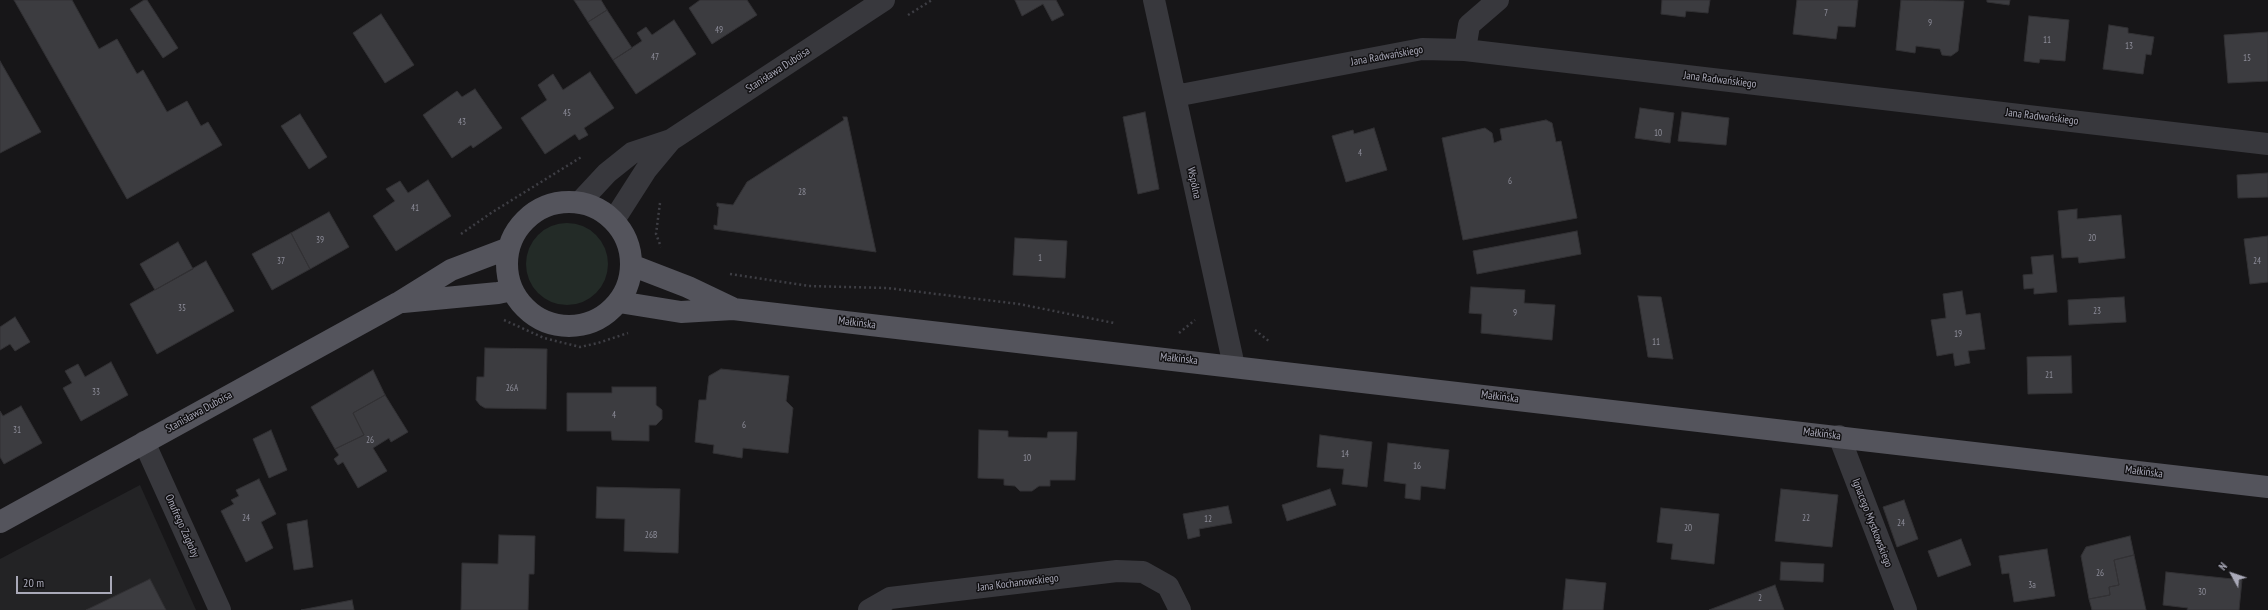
<!DOCTYPE html>
<meta charset="utf-8">
<style>
body{margin:0}
#map{position:relative;width:2268px;height:610px;overflow:hidden;background:#171618;font-family:"PT Sans Narrow",sans-serif}
canvas{display:block}
.north{position:absolute;left:2212px;top:554px;width:40px;height:40px;-webkit-text-stroke:3px #121113;paint-order:stroke;rotate:310deg;font-size:11px;font-weight:700;line-height:16px;text-align:center;color:#a9a9b8}
.north::after{content:'';display:block;margin:auto;width:14px;height:18px;background:#a9a9b8;clip-path:polygon(50% 0,100% 100%,50% 72%,0 100%)}
.scale{position:absolute;left:16px;top:576px;width:96px;height:18px;box-sizing:border-box;border:2px solid #a9a9b8;border-top:0;padding-left:5px;font-size:12px;line-height:14px;white-space:nowrap;color:#a9a9b8;-webkit-text-stroke:3px #121113;paint-order:stroke}
</style>
<div id="map">
<canvas width="2268" height="610"></canvas>
<div class="north">N</div>
<div class="scale">20 m</div>
</div>
<script>
const g = document.querySelector('canvas').getContext('2d');
g.lineJoin = 'round';
function fillPath(path, color) { g.fillStyle = color; g.fill(path, 'evenodd'); }
const toPath = rows => new Path2D(rows.map(r => 'M' + r).join(''));
function stroke(path, color, width, dash) { g.strokeStyle = color; g.lineWidth = width; g.lineCap = dash ? 'butt' : 'round'; g.setLineDash(dash || []); g.stroke(path); }
function drawText(font, color, halo, rows, align = 'center') {
  g.font = font + ' "PT Sans Narrow",sans-serif'; g.lineWidth = 3; g.setLineDash([]); g.textBaseline = 'middle'; g.strokeStyle = halo; g.fillStyle = color; for (const [text, x, y, turn = 0] of rows) {
    g.save(); g.translate(x, y); g.rotate((+turn || 0) * Math.PI / 180); g.textAlign = isNaN(turn) ? turn : align; if (halo) g.strokeText(text, 0, 0); g.fillText(text, 0, 0); g.restore();
  }
}
const built = toPath([
 [140,485,196,610,0,610,0,559]
]);
const green = toPath([
 '526 264a41 41 0 1 1 82 0a41 41 0 1 1-82 0Z'
]);
const building = toPath([
 [14,0,72,0,99,49,117,39,137,74,143,70,167,112,187,101,201,126,208,122,222,145,127,199,14,0],
 [144,0,147,0,178,48,163,58,130,9,144,0],
 [574,0,601,0,607,10,588,22,574,0],
 [700,0,747,0,757,15,712,44,689,8,700,0],
 [1015,0,1056,0,1064,15,1052,21,1043,4,1022,16,1015,0],
 [1662,0,1710,0,1708,13,1686,11,1685,17,1661,14,1662,0],
 [1797,0,1858,0,1855,27,1838,26,1836,39,1793,34,1797,0],
 [1901,0,1964,1,1958,51,1951,56,1942,55,1940,49,1916,46,1915,53,1896,50,1901,0],
 [1987,0,2010,0,2009,5,1987,2,1987,0],
 [607,10,632,48,613,60,588,22,607,10],
 [381,14,414,65,385,83,353,33,381,14],
 [2029,16,2069,20,2065,61,2040,59,2039,63,2024,61,2029,16],
 [674,20,696,54,636,94,613,60,642,41,637,33,646,27,652,35,674,20],
 [2109,25,2128,28,2128,33,2154,37,2151,55,2146,54,2143,74,2103,69,2109,25],
 [2268,32,2268,81,2228,83,2224,35,2268,32],
 [0,61,41,132,0,153,0,61],
 [590,72,614,108,584,128,588,135,579,140,575,134,545,154,521,118,547,100,538,85,553,74,563,90,590,72],
 [475,89,502,128,473,148,471,145,452,158,423,115,457,91,462,97,475,89],
 [1640,108,1674,113,1670,143,1635,138,1640,108],
 [1145,112,1159,189,1138,194,1123,117,1145,112],
 [1682,112,1729,118,1726,145,1678,141,1682,112],
 [300,114,327,157,309,169,281,126,300,114],
 [843,117,847,117,876,252,714,229,714,225,717,226,719,207,717,206,717,203,733,205,747,182,844,120,843,117],
 [1546,120,1552,123,1556,142,1561,141,1577,218,1463,240,1442,138,1485,128,1492,133,1494,143,1502,140,1500,129,1546,120],
 [1374,128,1387,170,1346,182,1332,136,1353,130,1354,134,1374,128],
 [2268,173,2268,197,2238,198,2237,175,2268,173],
 [428,180,451,216,396,251,373,216,395,201,386,189,400,181,408,193,428,180],
 [2077,209,2077,219,2121,215,2125,258,2079,263,2078,257,2062,258,2058,211,2077,209],
 [329,212,349,247,310,269,291,233,329,212],
 [1577,231,1581,254,1477,274,1473,251,1577,231],
 [291,233,310,269,272,290,252,254,291,233],
 [2268,236,2268,282,2250,284,2244,239,2268,236],
 [1015,238,1067,241,1065,278,1013,275,1015,238],
 [178,242,193,269,155,290,140,264,178,242],
 [2053,255,2057,292,2034,294,2034,288,2024,289,2023,275,2033,274,2031,257,2053,255],
 [206,261,234,311,157,354,130,304,206,261],
 [1471,287,1525,290,1524,303,1555,305,1552,340,1481,333,1482,314,1469,313,1471,287],
 [1962,291,1966,315,1980,313,1985,349,1968,351,1970,363,1955,366,1953,353,1937,356,1931,320,1946,318,1943,294,1962,291],
 [1638,296,1661,297,1673,359,1648,357,1638,296],
 [2124,297,2126,322,2069,325,2068,300,2124,297],
 [15,317,30,342,15,351,10,344,0,350,0,327,15,317],
 [485,348,547,349,546,409,485,408,480,405,476,400,477,377,484,377,485,348],
 [2071,356,2072,393,2028,394,2027,357,2071,356],
 [111,362,128,395,81,421,63,388,72,383,65,371,78,364,85,377,111,362],
 [721,369,789,376,786,401,793,408,788,453,743,448,742,458,713,453,714,445,695,442,699,400,706,400,709,376,721,369],
 [373,370,385,395,353,413,364,435,335,449,311,407,373,370],
 [612,387,656,387,656,405,662,410,662,419,656,425,649,425,649,441,612,440,611,431,567,431,567,393,612,393,612,387],
 [385,395,408,432,391,442,389,438,373,448,387,471,358,488,343,462,338,465,334,459,339,455,335,449,364,435,353,413,385,395],
 [21,406,42,443,4,464,0,457,0,411,3,416,21,406],
 [271,430,287,470,269,478,253,439,271,430],
 [979,430,1008,431,1008,437,1047,438,1048,432,1077,432,1075,480,1050,480,1050,486,1039,486,1032,491,1020,491,1015,486,1004,485,1004,479,978,478,979,430],
 [1320,435,1372,442,1367,487,1342,484,1344,469,1317,467,1320,435],
 [1388,443,1449,450,1445,489,1421,486,1420,500,1405,498,1406,484,1384,481,1388,443],
 [259,479,276,514,261,522,273,548,246,562,221,511,234,504,231,500,239,496,236,490,259,479],
 [597,487,680,489,678,553,624,551,625,519,596,518,597,487],
 [1330,489,1336,505,1287,521,1282,505,1330,489],
 [1781,489,1838,495,1832,547,1775,541,1781,489],
 [1904,500,1918,539,1897,547,1883,507,1904,500],
 [1228,506,1232,523,1199,529,1200,536,1188,539,1183,514,1228,506],
 [1661,508,1719,514,1714,564,1671,559,1673,544,1657,542,1661,508],
 [307,520,313,567,294,570,287,524,307,520],
 [499,535,535,536,534,574,529,574,528,610,461,610,462,563,498,564,499,535],
 [2130,536,2134,555,2114,560,2119,585,2109,587,2110,595,2089,599,2081,556,2086,547,2130,536],
 [1961,539,1971,565,1938,577,1928,551,1961,539],
 [2047,549,2055,596,2014,602,2009,573,2002,574,1999,556,2047,549],
 [2134,555,2146,610,2092,610,2089,599,2110,595,2109,587,2119,585,2114,560,2134,555],
 [1781,562,1824,564,1823,582,1780,580,1781,562],
 [2166,572,2242,580,2239,610,2187,610,2188,608,2163,605,2166,572],
 [150,579,166,610,86,610,150,579],
 [1566,579,1606,583,1603,610,1563,610,1566,579],
 [1775,585,1784,610,1709,610,1775,585],
 [352,600,354,610,301,610,352,600]
]);
const path = toPath([
 [908,15,932,0],
 [660,203,656,234,661,247],
 [461,234,491,213,583,156],
 [730,274,809,286,887,288,1019,304,1114,323],
 [504,320,544,338,580,347,598,343,628,333],
 [1255,330,1270,342],
 [1179,333,1195,320]
]);
const minor = toPath([
 [1154,0,1234,366],
 [1465,50,1469,25,1498,0],
 [1175,96,1422,49,1465,50,2268,144],
 [580,202,607,173,632,153,671,140],
 [614,220,646,170,671,140,884,0],
 [1839,436,1906,610],
 [144,442,220,610],
 [869,610,890,598,1117,571,1143,572,1168,586,1180,610]
]);
const major = toPath([
 '507 264a62 62 0 1 1 124 0a62 62 0 1 1-124 0Z',
 [631,265,688,287,732,308],
 [403,302,498,293,512,290],
 [619,302,681,312,733,309,2268,487],
 [0,522,398,303,451,270,509,248]
]);
const numberNames = [
 ["7",1826,13],
 ["9",1930,23],
 ["49",719,30],
 ["11",2047,40],
 ["13",2129,46],
 ["47",655,57],
 ["15",2247,58],
 ["45",567,113],
 ["43",462,122],
 ["10",1658,133],
 ["4",1360,153],
 ["6",1510,181],
 ["28",802,192],
 ["41",415,208],
 ["20",2092,238],
 ["39",320,240],
 ["1",1040,258],
 ["37",281,261],
 ["24",2257,261],
 ["35",182,308],
 ["23",2097,311],
 ["9",1515,313],
 ["19",1958,334],
 ["11",1656,342],
 ["21",2049,375],
 ["26A",512,388],
 ["33",96,392],
 ["4",614,415],
 ["6",744,425],
 ["31",17,430],
 ["26",370,440],
 ["14",1345,454],
 ["10",1027,458],
 ["16",1417,466],
 ["24",246,518],
 ["22",1806,518],
 ["12",1208,519],
 ["24",1901,523],
 ["20",1688,528],
 ["26B",651,535],
 ["26",2100,573],
 ["3a",2032,585],
 ["30",2202,592],
 ["2",1760,598]
];
const streetNames = [
 ["Jana Radwańskiego",1387,56,-10],
 ["Stanisława Duboisa",778,70,-33],
 ["Jana Radwańskiego",1720,80,7],
 ["Jana Radwańskiego",2042,117,7],
 ["Wspólna",1194,183,78],
 ["Małkińska",857,323,7],
 ["Małkińska",1179,359,6],
 ["Małkińska",1500,397,7],
 ["Stanisława Duboisa",199,412,-29],
 ["Małkińska",1822,434,7],
 ["Małkińska",2144,472,7],
 ["Ignacego Mystkowskiego",1872,523,69],
 ["Onufrego Zagłoby",182,526,66],
 ["Jana Kochanowskiego",1018,583,-7]
];
fillPath(built, '#232325');
fillPath(green, '#232b27');
fillPath(building, '#3c3c40');
stroke(building, '#323134', 1);
stroke(path, '#3e3e44', 2.5, [2, 3]);
stroke(minor, '#38383d', 22);
stroke(major, '#54545c', 22);
drawText('9px', '#8e8e9a', null, numberNames);
drawText('11px', '#a9a9b8', '#121113', streetNames);
</script>
